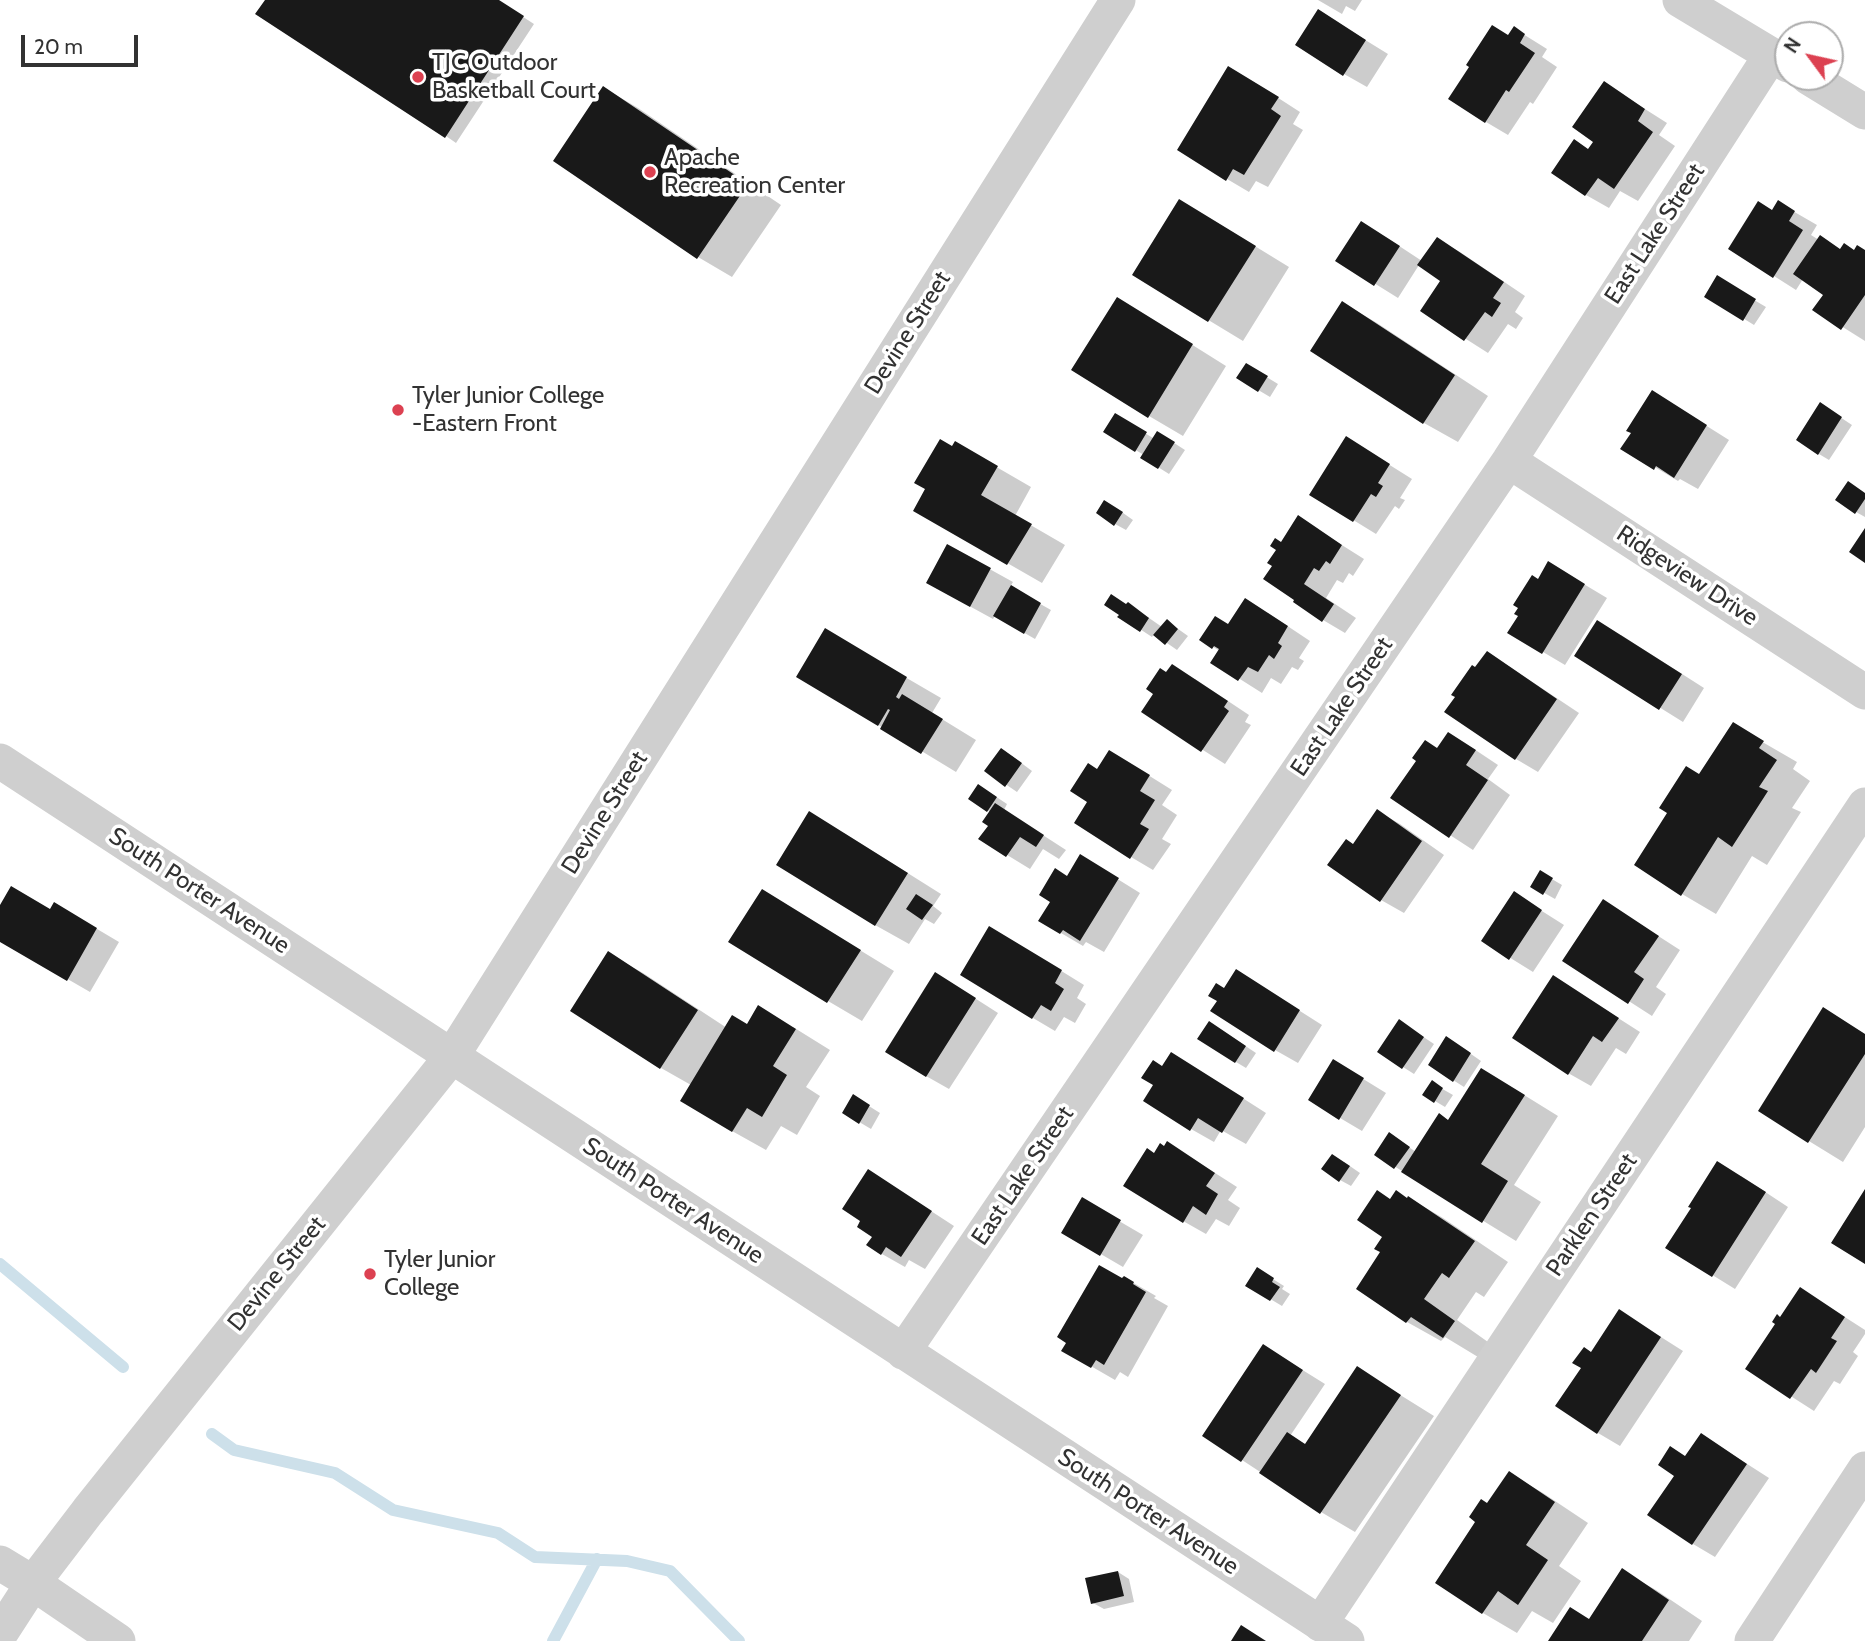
<!DOCTYPE html>
<style>
body{margin:0}
#map{position:relative;width:1865px;height:1641px;overflow:hidden;background:#fff;font-family:Cabin,sans-serif}
canvas{display:block}
.north{position:absolute;left:1774px;top:21px;width:70px;height:70px;box-sizing:border-box;background:#fff;border:2px solid #adadad;border-radius:50%;rotate:303deg;font-size:19px;font-weight:700;line-height:28px;text-align:center;color:#323232}
.north::after{content:'';display:block;margin:auto;width:24px;height:32px;background:#dc4151;clip-path:polygon(50% 0,100% 100%,50% 72%,0 100%)}
.scale{position:absolute;left:21px;top:35px;width:117px;height:32px;box-sizing:border-box;border:4px solid #323232;border-top:0;padding-left:9px;font-size:21px;line-height:24px;white-space:nowrap;color:#323232;-webkit-text-stroke:5px #fff;paint-order:stroke}
</style>
<div id="map">
<canvas width="1865" height="1641"></canvas>
<div class="north">N</div>
<div class="scale">20 m</div>
</div>
<script>
const g = document.querySelector('canvas').getContext('2d');
g.lineJoin = 'round';
function fillPath(path, color) { g.fillStyle = color; g.fill(path, 'evenodd'); }
const toPath = rows => new Path2D(rows.map(r => 'M' + r).join(''));
function stroke(path, color, width, dash) { g.strokeStyle = color; g.lineWidth = width; g.lineCap = dash ? 'butt' : 'round'; g.setLineDash(dash || []); g.stroke(path); }
function drawText(font, color, halo, rows, align = 'center') {
  g.font = font + ' Cabin,sans-serif'; g.lineWidth = 7; g.setLineDash([]); g.textBaseline = 'middle'; g.strokeStyle = halo; g.fillStyle = color; for (const [text, x, y, turn = 0] of rows) {
    g.save(); g.translate(x, y); g.rotate((+turn || 0) * Math.PI / 180); g.textAlign = isNaN(turn) ? turn : align; if (halo) g.strokeText(text, 0, 0); g.fillText(text, 0, 0); g.restore();
  }
}
const shadow = toPath([
 [267,0,497,0,534,24,456,143,446,136],
 [1318,0,1362,0,1355,11,1346,6,1342,14],
 [1341,25,1388,54,1367,87,1344,74],
 [1515,29,1547,49,1542,57,1557,67,1533,104,1530,102,1508,135,1486,122,1510,37],
 [1252,81,1300,112,1293,124,1303,130,1268,187,1256,181,1249,192,1227,179],
 [1604,83,1667,123,1659,135,1675,146,1638,201,1620,191,1609,208,1586,195,1589,151,1596,141],
 [604,88,638,108,781,205,732,277,698,257],
 [1779,203,1817,225,1811,235,1819,240,1841,250,1865,252,1865,341,1814,309,1825,294,1803,279,1796,290,1774,276,1773,211],
 [1214,221,1289,267,1243,341,1134,275],
 [1384,236,1422,261,1437,239,1460,252,1525,296,1515,312,1523,318,1516,329,1508,324,1488,353,1422,311,1443,281,1419,265,1398,298,1337,260],
 [1717,278,1766,307,1754,325,1707,296],
 [1343,303,1377,323,1488,396,1458,442,1424,423],
 [1151,319,1226,366,1183,436,1149,416],
 [1247,365,1278,384,1270,397,1238,378],
 [1675,406,1729,440,1698,489,1680,479,1678,481,1623,448],
 [1831,411,1852,425,1829,460,1819,454],
 [1115,415,1153,438,1168,439,1185,450,1169,474,1142,457,1144,455,1105,432],
 [955,443,1031,487,1015,516,1065,545,1042,583,915,510],
 [1369,452,1412,479,1400,498,1405,500,1399,509,1395,506,1376,534,1311,494],
 [1865,494,1865,517,1856,512],
 [1116,508,1133,520,1126,530,1115,524],
 [1299,518,1364,559,1353,576,1349,573,1343,583,1337,580,1326,598,1356,618,1345,633,1323,620,1274,566,1281,544],
 [948,546,1013,582,1010,587,1051,610,1035,639,995,616,993,619,951,596],
 [1572,577,1607,598,1565,665,1543,652,1539,581],
 [1139,611,1162,627,1167,621,1188,636,1177,650,1154,634,1152,637,1120,616],
 [1268,613,1310,641,1299,658,1304,661,1298,670,1292,667,1281,684,1271,678,1262,693,1213,662,1220,651,1201,640],
 [826,631,941,698,932,713,976,740,956,772,798,676],
 [1621,635,1704,688,1683,722,1577,656],
 [1487,653,1510,667,1579,713,1538,772,1516,759,1476,670],
 [1167,674,1195,679,1249,715,1245,722,1251,725,1225,764,1143,712],
 [1733,725,1797,762,1793,769,1810,781,1792,808,1801,812,1767,865,1752,856,1716,914,1682,894,1669,812,1700,776],
 [1471,747,1498,765,1488,779,1510,795,1473,850,1393,798,1438,749],
 [1012,756,1032,771,1017,792,986,771],
 [1132,765,1172,790,1162,805,1177,815,1162,839,1171,844,1153,870,1131,857,1090,801,1098,771],
 [989,792,1007,804,1004,810,1066,850,1059,859,1043,849,1030,869,981,839,990,825,990,812,970,798],
 [1377,811,1400,824,1444,855,1404,913,1381,900,1354,845],
 [844,833,941,894,933,906,942,913,934,924,925,919,909,944,875,925],
 [1103,870,1140,893,1104,952,1086,942,1083,946,1061,933,1068,877],
 [1540,872,1562,885,1555,899,1532,886],
 [1515,894,1564,925,1533,972,1483,941],
 [1604,901,1680,950,1656,987,1666,994,1652,1016,1565,960],
 [55,904,119,942,90,992,0,940,0,908,51,911],
 [796,911,894,971,862,1021,828,1001],
 [1013,941,1084,985,1077,998,1086,1004,1075,1023,1064,1017,1055,1031,1033,1018],
 [609,954,643,973,727,1028,747,1026,793,1027,830,1050,806,1087,820,1096,797,1135,781,1126,766,1150,732,1131,691,1085,661,1068],
 [1554,977,1640,1032,1626,1054,1616,1048,1591,1086,1568,1073],
 [1259,985,1322,1025,1298,1063,1275,1050,1225,990],
 [959,988,998,1013,949,1089,926,1076],
 [1824,1010,1865,1034,1865,1127,1843,1162,1760,1111],
 [1410,1028,1434,1044,1414,1074,1403,1067],
 [1220,1029,1256,1053,1246,1068,1236,1062],
 [1458,1045,1481,1061,1464,1087,1453,1080],
 [1334,1061,1386,1093,1362,1131,1340,1118],
 [1194,1067,1266,1113,1246,1144,1221,1130,1214,1142,1191,1129,1163,1068],
 [1432,1083,1453,1095,1445,1107,1425,1095],
 [1516,1090,1558,1116,1514,1185,1541,1202,1516,1241,1376,1155,1400,1141,1416,1152,1449,1121],
 [853,1096,880,1113,871,1129,844,1113],
 [1155,1155,1190,1157,1237,1187,1228,1200,1240,1208,1229,1226,1216,1219,1206,1234,1183,1221],
 [1344,1162,1360,1173,1351,1186,1340,1180],
 [1741,1176,1788,1207,1735,1289,1667,1247],
 [891,1185,954,1226,925,1269,909,1260,905,1267,882,1254,874,1237],
 [1409,1198,1443,1218,1508,1262,1484,1297,1476,1292,1457,1320,1488,1342,1478,1357,1445,1337,1441,1341,1407,1322,1358,1288,1382,1252,1391,1201],
 [1083,1200,1143,1235,1123,1267,1063,1232],
 [1268,1276,1284,1286,1282,1289,1290,1294,1282,1306,1247,1285],
 [1125,1278,1156,1296,1154,1298,1168,1306,1128,1377,1120,1372,1115,1380,1063,1350],
 [1823,1303,1865,1330,1865,1334,1853,1352,1858,1356,1840,1384,1834,1381,1814,1411,1747,1368,1781,1319],
 [1620,1311,1683,1351,1620,1446,1598,1433,1592,1354],
 [1264,1346,1325,1384,1290,1436,1307,1445,1357,1368,1434,1416,1355,1532,1321,1512,1204,1435],
 [1702,1435,1769,1478,1715,1557,1693,1544,1687,1457],
 [1509,1473,1543,1493,1588,1523,1559,1566,1581,1581,1553,1623,1532,1611,1517,1633,1483,1613,1437,1583],
 [1622,1571,1656,1590,1702,1621,1689,1641,1550,1641,1590,1620],
 [1118,1572,1129,1579,1134,1602,1104,1609,1093,1603]
]);
const stream = toPath([
 [0,1264,123,1367],
 [212,1434,234,1450,335,1473,393,1510,498,1533,535,1557,627,1561,670,1571,739,1641],
 [553,1641,597,1559]
]);
const building = toPath([
 [265,0,499,0,524,16,445,138,255,14],
 [1318,9,1366,40,1343,76,1295,45],
 [1492,25,1508,35,1514,26,1525,34,1520,43,1535,53,1509,92,1506,90,1485,123,1448,99,1469,67,1466,65],
 [1228,66,1279,97,1271,109,1281,116,1244,175,1233,169,1226,181,1177,150],
 [1604,81,1645,109,1638,121,1653,132,1614,189,1598,178,1585,196,1551,173,1574,139,1588,149,1593,142,1572,127],
 [603,86,748,184,697,259,553,161],
 [1179,199,1256,246,1208,322,1132,275],
 [1778,200,1795,211,1789,221,1803,230,1773,278,1728,249,1758,201,1772,210],
 [1361,221,1400,246,1374,286,1335,261],
 [1820,235,1840,249,1844,243,1854,250,1857,245,1865,250,1865,295,1841,330,1812,310,1823,295,1793,274],
 [1437,237,1504,282,1493,298,1501,303,1492,317,1485,312,1464,341,1420,311,1440,281,1417,265],
 [1717,275,1756,299,1743,321,1704,297],
 [1117,297,1193,344,1148,418,1071,370],
 [1342,301,1455,375,1423,424,1310,351],
 [1246,363,1268,376,1258,392,1236,378],
 [1652,390,1707,425,1674,478,1656,466,1654,470,1620,449,1631,433,1626,431],
 [1820,402,1842,417,1818,455,1796,440],
 [1115,413,1147,432,1135,452,1103,432],
 [1157,431,1175,442,1158,469,1140,458],
 [1346,436,1390,464,1378,483,1383,486,1376,497,1371,494,1353,522,1309,495],
 [940,439,952,446,955,441,998,466,981,495,1032,524,1007,565,913,511,925,489,914,483],
 [1848,481,1865,493,1865,499,1855,514,1835,500],
 [1104,500,1123,512,1114,526,1096,513],
 [1298,515,1342,545,1330,564,1326,561,1319,571,1314,568,1304,584,1334,604,1322,622,1293,602,1294,600,1263,579,1272,566,1267,563,1276,550,1270,546,1275,538,1281,542],
 [1865,528,1865,563,1849,552],
 [947,544,991,568,970,607,926,583],
 [1548,561,1585,584,1542,654,1507,633,1518,616,1514,614,1518,608,1513,605,1532,575,1538,579],
 [1011,585,1041,603,1024,634,993,616],
 [1111,594,1126,604,1128,602,1149,618,1140,632,1117,617,1119,615,1104,605],
 [1245,598,1288,626,1278,643,1282,646,1274,659,1269,655,1258,672,1248,667,1238,681,1210,663,1219,649,1214,646,1212,649,1199,640,1215,616,1228,624],
 [1167,619,1178,629,1165,645,1153,635],
 [1597,620,1682,674,1659,710,1574,656],
 [825,628,907,677,896,697,899,699,902,694,943,719,921,754,880,729,890,710,888,709,878,726,796,677],
 [1487,651,1557,699,1515,760,1444,712,1455,697,1451,695,1472,665,1475,667],
 [1172,664,1228,701,1224,707,1229,711,1201,752,1141,712,1153,694,1146,689,1160,668,1166,672],
 [1733,722,1764,741,1759,748,1777,760,1759,787,1768,791,1732,847,1718,837,1681,896,1634,865,1667,813,1659,808,1686,766,1699,774],
 [1448,732,1476,750,1466,765,1488,780,1449,838,1390,798,1416,761,1412,758,1425,740,1437,748],
 [1001,748,1022,763,1005,787,984,771],
 [1109,750,1150,775,1140,791,1155,800,1140,824,1149,829,1130,859,1074,823,1087,802,1070,791,1088,763,1097,769],
 [978,784,997,797,987,812,968,799],
 [995,803,1044,835,1036,847,1020,837,1006,857,978,839,988,826,982,822],
 [1377,809,1422,841,1380,902,1327,865,1346,839,1353,844],
 [809,811,908,873,875,926,776,865],
 [1080,854,1119,878,1080,941,1063,930,1060,934,1038,921,1050,902,1039,895,1055,868,1067,876],
 [1540,870,1553,878,1543,895,1530,887],
 [11,886,50,909,54,902,97,928,67,981,0,942,0,905],
 [762,889,861,950,827,1003,728,942],
 [1514,891,1542,910,1509,960,1481,941],
 [916,894,933,905,922,920,906,909],
 [1603,899,1659,936,1634,972,1644,979,1628,1004,1562,961],
 [989,926,1062,970,1055,983,1064,989,1051,1011,1041,1005,1032,1019,960,975],
 [608,951,698,1010,660,1069,570,1011],
 [1236,969,1300,1010,1274,1052,1210,1011,1217,1001,1208,996,1216,983,1224,988],
 [935,972,976,998,926,1077,885,1052],
 [1553,975,1619,1018,1602,1042,1593,1036,1568,1075,1512,1038],
 [758,1005,796,1029,773,1066,787,1075,762,1117,747,1108,732,1132,680,1101,732,1015,747,1024],
 [1823,1007,1865,1034,1865,1054,1808,1143,1758,1111],
 [1399,1019,1424,1037,1402,1069,1377,1052],
 [1209,1021,1246,1046,1235,1063,1197,1039],
 [1446,1036,1471,1053,1453,1082,1428,1065],
 [1171,1052,1244,1098,1222,1133,1198,1118,1190,1131,1143,1101,1153,1085,1141,1078,1153,1060,1162,1066],
 [1333,1059,1364,1078,1339,1120,1308,1100],
 [1481,1068,1525,1095,1481,1164,1508,1181,1482,1223,1401,1172,1439,1113,1448,1120],
 [1432,1080,1443,1088,1434,1103,1422,1095],
 [853,1094,870,1105,859,1124,842,1113],
 [1389,1132,1410,1147,1394,1169,1374,1155],
 [1167,1141,1215,1173,1206,1186,1218,1194,1206,1215,1193,1206,1183,1223,1123,1186,1147,1148,1154,1153,1160,1143,1164,1146],
 [1332,1154,1350,1166,1339,1182,1321,1169],
 [1717,1161,1766,1192,1712,1277,1665,1248,1691,1208,1688,1207],
 [868,1169,932,1211,901,1257,886,1247,881,1255,866,1245,872,1237,857,1227,860,1221,842,1209],
 [1865,1189,1865,1264,1831,1243],
 [1377,1190,1390,1199,1396,1190,1407,1198,1408,1196,1475,1241,1449,1278,1442,1273,1424,1299,1455,1321,1443,1338,1411,1317,1406,1323,1356,1289,1380,1252,1374,1249,1382,1237,1357,1220],
 [1082,1197,1121,1220,1100,1256,1061,1233],
 [1099,1265,1122,1278,1124,1276,1134,1282,1133,1284,1146,1292,1104,1365,1096,1360,1091,1368,1061,1351,1066,1343,1057,1337],
 [1257,1267,1274,1278,1272,1282,1280,1287,1270,1301,1245,1286],
 [1800,1287,1845,1317,1831,1338,1837,1341,1816,1373,1811,1369,1790,1399,1745,1369,1775,1324,1772,1322,1777,1314,1780,1317],
 [1619,1309,1661,1337,1597,1434,1555,1406,1581,1368,1572,1363,1584,1347,1591,1352],
 [1263,1344,1303,1370,1241,1462,1202,1436],
 [1357,1366,1401,1395,1320,1514,1259,1473,1287,1432,1305,1444],
 [1701,1433,1747,1464,1692,1545,1647,1515,1674,1476,1658,1465,1670,1446,1685,1456],
 [1509,1471,1555,1502,1526,1545,1548,1560,1518,1605,1498,1591,1482,1614,1435,1583,1475,1522,1469,1517,1481,1499,1487,1503],
 [1622,1568,1669,1600,1642,1641,1548,1641,1570,1607,1589,1619],
 [1118,1571,1124,1596,1091,1604,1085,1578],
 [1241,1625,1266,1641,1231,1641]
]);
const street = toPath([
 [1680,0,1788,65],
 [1808,77,1865,112],
 [1509,461,1865,692],
 [0,761,1347,1641],
 [903,1352,1509,461,1771,55],
 [0,1563,33,1583,118,1641],
 [1320,1624,1865,805],
 [0,1634,33,1583,88,1511,452,1056,1118,0],
 [1752,1641,1865,1469]
]);
const markers = [
 [418,77,7,"#dc4151"],
 [650,172,7,"#dc4151"],
 [398,410,7,"#dc4151"],
 [370,1274,7,"#dc4151"]
];
const poiNames = [
 ["TJC Outdoor",432,63],
 ["Basketball Court",432,91],
 ["Apache",664,158],
 ["Recreation Center",664,186],
 ["Tyler Junior College",412,396],
 ["-Eastern Front",412,424],
 ["Tyler Junior",384,1260],
 ["College",384,1288]
];
const streetNames = [
 ["East Lake Street",1655,234,-57],
 ["Devine Street",908,333,-58],
 ["Ridgeview Drive",1687,576,33],
 ["East Lake Street",1342,707,-56],
 ["Devine Street",605,813,-58],
 ["South Porter Avenue",199,891,33],
 ["East Lake Street",1023,1176,-56],
 ["South Porter Avenue",673,1201,33],
 ["Parklen Street",1592,1215,-56],
 ["Devine Street",277,1274,-51],
 ["South Porter Avenue",1148,1512,33]
];
fillPath(shadow, '#0003');
stroke(stream, '#cde0ea', 12);
fillPath(building, '#191919');
stroke(street, '#cfcfcf', 35);
for (const [x, y, r, color] of markers) { const dot = new Path2D(); dot.arc(x, y, r, 0, 2 * Math.PI); g.fillStyle = color; g.fill(dot); stroke(dot, '#fff', 2.5); }
drawText('24px', '#323232', '#fff', poiNames, 'left');
drawText('24px', '#323232', '#fff', streetNames);
</script>
